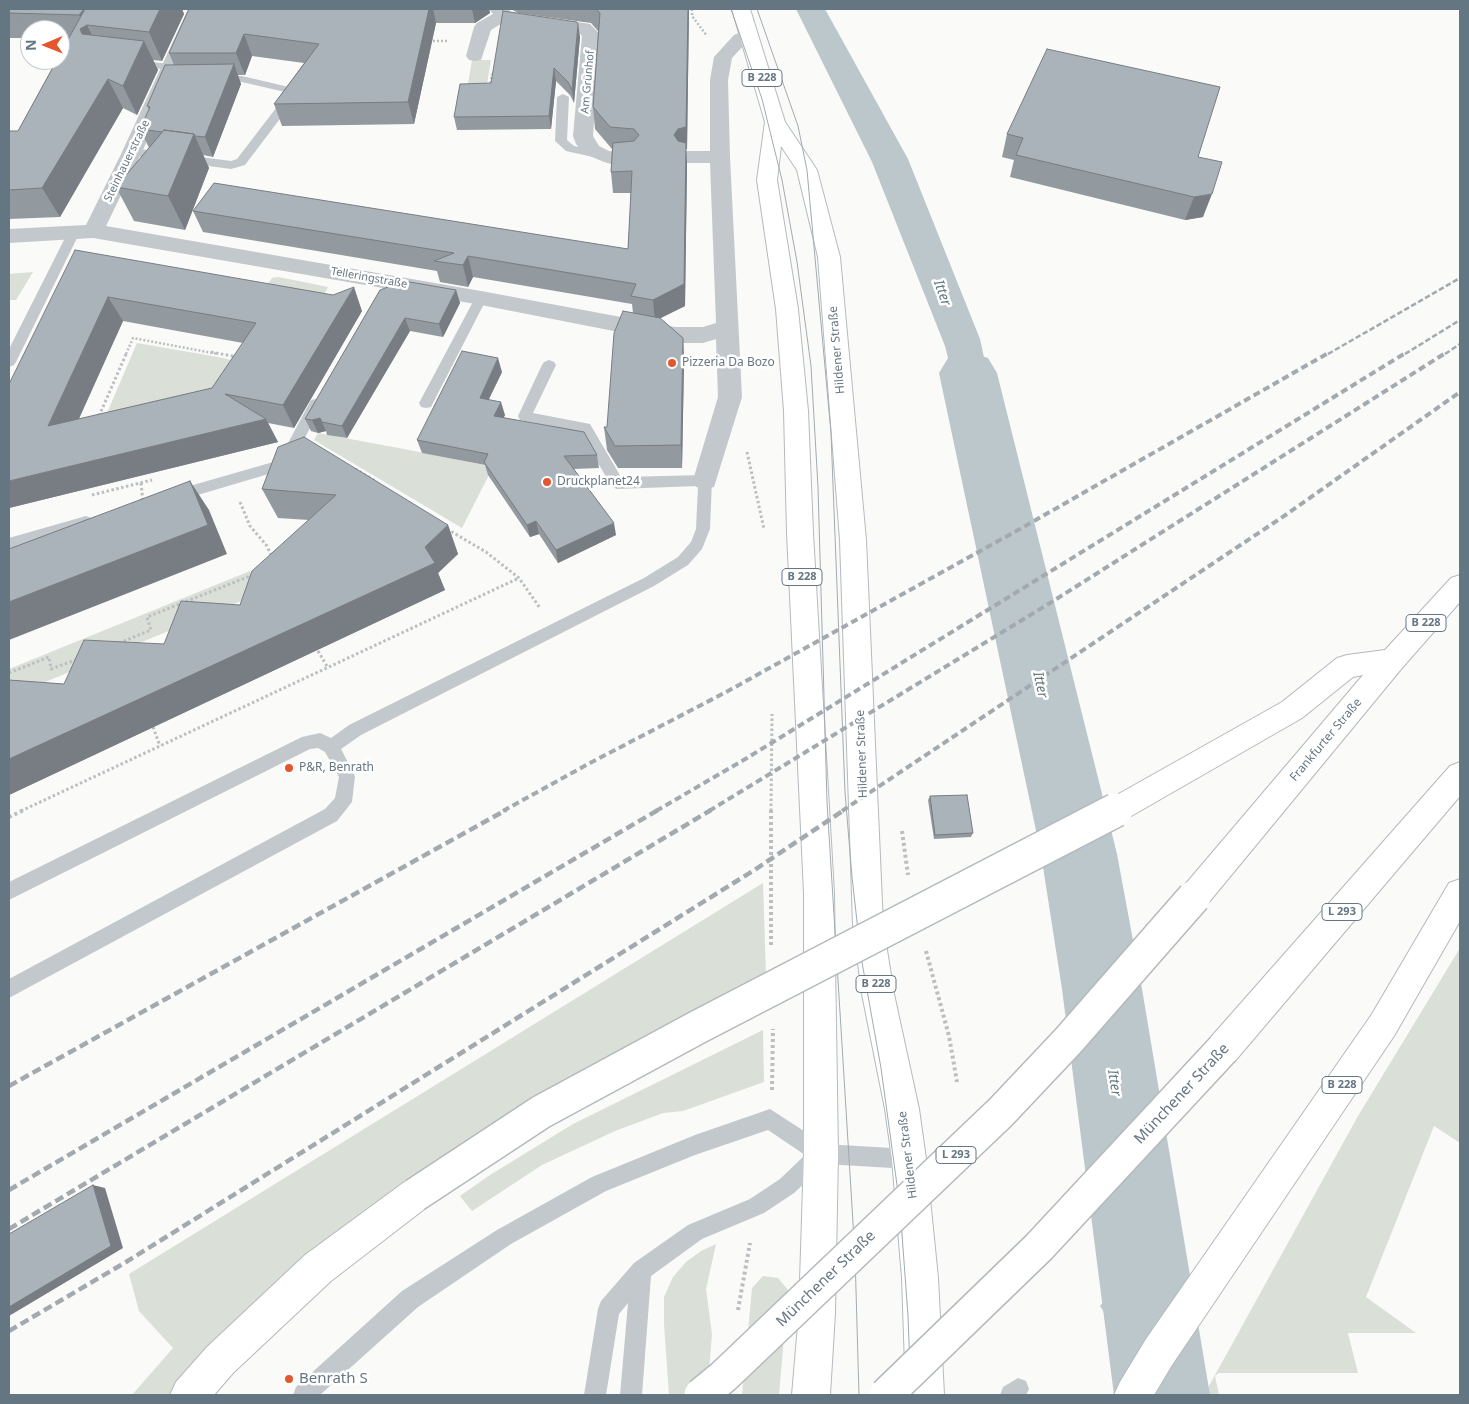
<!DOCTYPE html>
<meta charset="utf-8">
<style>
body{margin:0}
#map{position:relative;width:1469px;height:1404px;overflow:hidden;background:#fafaf8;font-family:"Noto Sans",sans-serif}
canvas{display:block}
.frame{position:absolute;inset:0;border:10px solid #657683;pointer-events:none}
.north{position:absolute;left:20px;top:20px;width:50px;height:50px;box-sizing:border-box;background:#fff;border:1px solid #c1c8cd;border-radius:50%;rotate:269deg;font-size:14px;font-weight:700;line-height:20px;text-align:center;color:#657683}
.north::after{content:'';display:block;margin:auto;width:18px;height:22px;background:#e4572e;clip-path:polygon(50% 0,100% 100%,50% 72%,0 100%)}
</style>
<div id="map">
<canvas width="1469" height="1404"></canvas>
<div class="frame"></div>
<div class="north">N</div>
</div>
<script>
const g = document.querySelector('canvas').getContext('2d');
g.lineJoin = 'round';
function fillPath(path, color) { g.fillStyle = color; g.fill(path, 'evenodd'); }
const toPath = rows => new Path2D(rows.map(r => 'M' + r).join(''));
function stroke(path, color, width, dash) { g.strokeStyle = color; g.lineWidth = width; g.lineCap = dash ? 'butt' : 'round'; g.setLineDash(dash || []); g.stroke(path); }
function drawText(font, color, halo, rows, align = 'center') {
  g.font = font + ' "Noto Sans",sans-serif'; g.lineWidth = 5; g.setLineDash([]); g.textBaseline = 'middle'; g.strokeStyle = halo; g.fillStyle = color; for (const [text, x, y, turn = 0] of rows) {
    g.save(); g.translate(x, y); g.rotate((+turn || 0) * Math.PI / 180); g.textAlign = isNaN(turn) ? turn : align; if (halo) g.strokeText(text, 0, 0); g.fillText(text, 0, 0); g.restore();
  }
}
const green = toPath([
 [472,60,491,60,487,84,468,84],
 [33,272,16,300,9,300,9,274],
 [278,277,309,283,328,287,323,297,263,291,272,278],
 [137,343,218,357,241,362,221,391,104,420],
 [318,433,409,450,493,467,462,528,314,440],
 [250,571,258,594,9,697,9,669],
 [763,883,766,976,574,1076,492,1124,392,1191,335,1238,190,1370,169,1395,132,1395,173,1348,139,1311,129,1274],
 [1460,948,1460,1143,1434,1126,1366,1297,1416,1333,1348,1333,1358,1373,1219,1373,1215,1376,1219,1395,1204,1395,1358,1116],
 [763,1030,764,1082,683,1111,663,1113,615,1131,542,1165,472,1211,460,1196,490,1175,573,1124],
 [716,1244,706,1289,712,1334,707,1395,669,1395,664,1324,664,1297,673,1277,686,1262,701,1251],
 [763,1276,778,1278,788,1290,779,1395,742,1395,752,1288]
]);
const water = toPath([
 [796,9,825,9,908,159,980,339,1006,458,978,473,945,346,872,162],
 [1011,486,1018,515,990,529,982,502],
 [1064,692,1093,795,1038,820,1013,719],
 [1099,863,1108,898,1069,942,1054,890],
 [1131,1041,1141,1065,1101,1119,1085,1096],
 [1162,1230,1176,1256,1121,1337,1100,1306]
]);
const river = toPath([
 [968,352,988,358,997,373,1117,854,1142,989,1210,1395,1114,1395,1062,989,1041,854,939,373,948,358,968,352]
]);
const pathFar2 = toPath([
 [692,9,692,16,707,36],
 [429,41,448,41],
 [490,87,492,74],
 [126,354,133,338,218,354]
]);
const pathFar1 = toPath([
 [211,352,237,357],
 [99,416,127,352],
 [747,452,764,529],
 [355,469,377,482],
 [141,483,143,502],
 [92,495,152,480],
 [240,502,250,526,267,546,272,557],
 [447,529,486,552,519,578,540,608],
 [119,643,151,630,147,617,255,574],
 [318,651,328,668],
 [9,673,49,657,51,669,78,659],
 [153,727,160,746],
 [21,811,519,578],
 [771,811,772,714]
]);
const path = toPath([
 [771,810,771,948],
 [9,817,24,810],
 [902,831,908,875],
 [926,951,949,1036,957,1082],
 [772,1090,773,1029],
 [738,1310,750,1243]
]);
const service = toPath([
 [133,60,170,64,175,67,170,70,129,65,128,63,133,60],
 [218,76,242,76,289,87,293,88,298,95,245,165,231,169,128,155,126,152,128,149,132,148,231,161,237,159,286,95,285,92,242,82,214,81,213,79,214,77,218,76],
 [563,94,569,97,567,140,574,146,606,152,608,155,606,158,602,159,566,151,555,141,557,97,563,94],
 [74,228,80,232,16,362,14,365,9,367,9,349,68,232,74,228],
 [481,294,487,298,433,403,431,407,426,408,421,407,419,403,475,298,481,294],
 [549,360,554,362,556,365,533,413,590,424,621,477,705,475,710,476,712,480,710,529,702,549,688,565,654,586,361,735,341,749,355,776,352,802,337,821,9,998,9,979,325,809,335,798,339,777,325,752,318,748,310,749,9,900,9,882,302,737,320,733,331,738,349,725,644,578,678,557,691,542,696,529,698,486,617,489,612,487,580,432,520,420,518,416,542,365,544,362,549,360],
 [316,399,321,400,323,404,301,445,301,461,299,465,174,502,169,500,167,496,169,492,287,458,287,445,311,400,316,399],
 [86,516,91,518,93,522,91,526,9,550,9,538,86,516],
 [770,1109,824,1144,909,1149,916,1152,919,1159,916,1166,909,1169,825,1164,794,1193,764,1213,702,1239,651,1276,642,1395,620,1395,628,1303,619,1314,606,1395,584,1395,598,1309,601,1301,634,1263,688,1225,750,1199,780,1179,805,1155,768,1130,695,1155,606,1191,511,1244,418,1307,320,1395,293,1395,296,1387,402,1291,497,1230,592,1177,695,1135,770,1109],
 [1018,1378,1026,1381,1029,1389,1026,1395,1000,1395,1003,1387,1018,1378]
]);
const minor = toPath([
 [188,9,206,9,142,152,106,226,481,291,675,327,703,327,716,323,710,163,687,163,680,161,677,157,680,153,687,151,710,151,710,80,714,57,734,35,748,29,754,30,757,34,754,38,746,43,732,58,728,80,730,157,742,397,714,487,705,489,696,487,693,480,718,397,716,339,703,343,675,343,481,305,93,238,9,243,9,229,86,225,122,152,188,9],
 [489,9,508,9,512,13,518,15,584,23,590,24,597,31,600,35,593,136,599,146,609,151,636,153,639,157,636,161,611,164,604,162,585,154,576,144,573,136,582,36,579,33,517,25,504,22,491,30,481,60,475,61,469,60,466,56,474,27,477,23,493,14,489,9]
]);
const primary = toPath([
 [732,9,750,9,785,122,817,170,840,257,866,540,883,925,894,994,919,1109,926,1159,938,1278,944,1395,906,1395,902,1278,892,1159,885,1109,862,994,853,925,840,540,818,257,797,170,781,146,777,180,798,309,808,411,813,533,834,893,838,1154,835,1313,830,1395,792,1395,799,1313,804,1154,804,893,787,533,784,411,776,309,757,180,765,122,732,9]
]);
const trunk = toPath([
 [1460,575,1460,602,1402,668,1205,907,1194,911,1183,907,1179,897,1183,887,1363,675,1353,677,1302,718,1126,819,1116,823,1106,819,1101,810,1106,801,1282,702,1337,658,1347,655,1385,650,1451,578,1460,575],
 [1460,762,1460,796,1235,1061,1223,1065,1211,1061,1207,1049,1211,1037,1450,766,1460,762],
 [1460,879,1460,921,1394,1036,1172,1365,1154,1395,1114,1395,1120,1382,1146,1339,1372,1014,1449,883,1460,879],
 [415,1178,427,1183,432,1195,427,1207,331,1281,233,1373,214,1395,170,1395,176,1382,207,1347,305,1255,403,1183,415,1178]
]);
const tram = toPath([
 [731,9,762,99,782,180,797,262,811,366,818,487,827,802,855,1255,859,1395],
 [757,9,798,126,807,170,831,433,845,792,852,877,861,957,881,1068,900,1207,908,1316,911,1395]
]);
const railFar2 = toPath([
 [1328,354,1460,278],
 [1405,354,1460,320],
 [1445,354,1460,344]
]);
const railFar1 = toPath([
 [503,811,590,763,728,691,1027,525,1330,352],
 [656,811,747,758,1407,352],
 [709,811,1050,603,1447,352],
 [842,811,1287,514,1460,392]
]);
const rail = toPath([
 [9,1086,506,810],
 [9,1190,658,810],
 [9,1229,711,810],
 [9,1331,126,1262,756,869,844,810]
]);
const trunkBridgeFar1 = toPath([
 [1114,811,1116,810]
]);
const trunkBridge = toPath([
 [415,1195,541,1112,698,1027,1116,810],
 [701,1395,723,1377,1001,1112,1068,1041,1194,897],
 [886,1395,1039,1247,1223,1049]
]);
const wall = toPath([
 [9,9,182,9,184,14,162,61,153,60,158,70,137,115,123,108,60,217,9,219,9,131,18,131,68,39,60,39,60,30,30,30,30,38,9,38],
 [189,9,489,9,490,13,475,23,436,23,414,124,282,126,274,104,304,63,252,56,245,75,238,75,241,84,213,157,203,155,209,168,185,230,134,221,116,187,149,148,140,129,149,110,147,106,174,65,169,53],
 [511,9,689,9,687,149,686,149,687,165,685,306,660,318,683,338,684,362,682,468,618,468,607,450,604,427,607,427,633,313,632,304,473,277,468,287,440,282,437,271,203,232,193,211,628,249,631,193,613,193,611,172,612,149,595,129,593,107,598,31,591,23,518,13],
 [580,37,574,103,570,95,556,81,551,129,457,130,454,117,491,83],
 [1007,134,1198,157,1203,217,1185,220,1010,177,1014,160,1002,157],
 [75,250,362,311,294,428,268,423,278,442,9,508],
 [123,321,243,343,212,388,79,419],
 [380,290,456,290,460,303,443,337,410,331,347,438,327,435,326,431,318,433,311,431,305,419],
 [502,372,489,399,505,415,503,417,597,455,599,468,574,469,616,535,558,563,539,534,530,537,488,475,485,465,422,453,417,440],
 [278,447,448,525,458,554,438,573,445,590,9,795,9,680,64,684,164,644,240,605,309,520,278,518,262,489],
 [930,796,973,833,971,837,934,839,928,800]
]);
const shadedWall = toPath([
 [84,9,114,9,87,25,101,54,94,58,80,29,85,26,79,15],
 [160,9,182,9,184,14,162,61,149,32],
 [429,9,433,9,436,23,414,124,408,102],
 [472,9,489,9,490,13,475,23],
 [688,9,689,9,687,149,686,149,687,165,685,306,655,321,653,300,674,135],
 [578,24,580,37,574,103,572,90],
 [244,34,252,56,245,75,236,53],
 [144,41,158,70,137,115,123,86],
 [234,64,241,84,213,157,205,137],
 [554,68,556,81,551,129,549,116],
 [108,79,123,108,60,217,42,188],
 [194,134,209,168,185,230,168,196],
 [1212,194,1203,217,1185,220,1194,197],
 [468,256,473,277,468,287,463,265],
 [354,287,362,311,294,428,283,405],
 [456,290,460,303,443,337,439,324],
 [108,297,123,321,65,449,48,426],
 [405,318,410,331,347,438,342,426],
 [683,338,684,362,682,468,681,445],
 [498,358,502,372,483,411,480,398],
 [501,402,505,415,498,429,494,416],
 [320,418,326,431,318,433,312,420],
 [266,419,278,442,9,508,9,481],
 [190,481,209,510,227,554,9,640,9,602],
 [536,521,539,534,530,537,527,525],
 [614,523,616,535,558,563,556,550],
 [448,525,458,554,438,573,445,590,9,795,9,759,425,547],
 [93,1185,105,1188,123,1248,9,1316,9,1307]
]);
const building = toPath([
 [9,9,84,9,79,15,9,13,9,9],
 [85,9,160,9,149,32,87,25,80,29,82,34,144,41,123,86,108,79,42,188,9,190,9,131,18,131,57,60,60,60,60,54,85,9],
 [189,9,429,9,408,102,274,104,319,44,244,34,236,53,169,53,189,9],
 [596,9,688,9,686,127,678,129,674,135,678,141,686,143,684,284,653,300,631,296,636,284,468,256,463,265,434,261,454,253,193,211,214,183,628,249,632,171,611,172,613,143,634,141,639,135,634,129,610,127,593,107,600,13,596,9],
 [503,11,577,22,578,24,572,90,568,82,554,68,549,116,454,117,460,84,491,83,503,11],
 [1047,49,1220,87,1198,157,1222,162,1212,194,1194,197,1016,155,1023,138,1007,134,1047,49],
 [234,64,205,137,195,136,194,134,164,130,162,132,140,129,150,107,147,106,165,65,234,64],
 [164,130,194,134,168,196,116,187,164,130],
 [75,250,333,295,354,287,283,405,225,394,266,419,9,481,9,384,75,250],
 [108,297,256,323,212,388,48,426,108,297],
 [404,281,456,290,439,324,405,318,342,426,322,422,320,418,312,420,305,419,380,290,404,281],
 [623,311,660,318,683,338,681,445,615,446,604,427,607,427,614,333,623,311],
 [462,351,498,358,480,398,501,402,494,416,584,432,597,455,564,456,614,523,556,550,536,521,527,525,484,462,488,454,417,440,462,351],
 [304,437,448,525,425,547,435,563,9,759,9,680,64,684,84,640,164,644,181,601,240,605,252,571,336,495,262,489,278,447,304,437],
 [190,481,208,525,9,602,9,549,190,481],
 [967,795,973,833,935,835,930,796,967,795],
 [93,1185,111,1246,9,1307,9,1234,93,1185]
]);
const markers = [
 [672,363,5,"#e4572e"],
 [547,482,5,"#e4572e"],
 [289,768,5,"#e4572e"],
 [289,1379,5,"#e4572e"]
];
const shields = [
 [762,78,40],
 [802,577,40],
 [1426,623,40],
 [1342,912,40],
 [876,984,40],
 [1342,1085,40],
 [956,1155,40]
];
const shieldNames = [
 ["B 228",762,78],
 ["B 228",802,577],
 ["B 228",1426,623],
 ["L 293",1342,912],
 ["B 228",876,984],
 ["B 228",1342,1085],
 ["L 293",956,1155]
];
const farStreetnames = [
 ["Am Grünhof",588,82,-85],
 ["Steinhauerstraße",127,161,-64],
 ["Telleringstraße",369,278,10]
];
const streetNames = [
 ["Hildener Straße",837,350,-95],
 ["Frankfurter Straße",1326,740,-50],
 ["Hildener Straße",862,754,-92],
 ["Hildener Straße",908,1155,-97]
];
const poiNames = [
 ["Pizzeria Da Bozo",682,363],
 ["Druckplanet24",557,482],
 ["P&R, Benrath",299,768]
];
const waterNames = [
 ["Itter",942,293,70],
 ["Itter",1040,685,77],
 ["Itter",1114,1083,81]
];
const nearStreetnames = [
 ["Münchener Straße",1182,1094,-47],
 ["Münchener Straße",826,1279,-44]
];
const nearPoinames = [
 ["Benrath S",299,1379]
];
fillPath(green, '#dadfd7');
fillPath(water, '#bbc7cb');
fillPath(river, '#bbc7cb');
stroke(primary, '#b5babe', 2);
stroke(trunk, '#b4b9bd', 2);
stroke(pathFar2, '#bbbfc2', 2.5, [2, 2]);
stroke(pathFar1, '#bbbfc2', 3, [2.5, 2.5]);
stroke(path, '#bbbfc2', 4, [3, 3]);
fillPath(service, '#c3c8cc');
fillPath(minor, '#c3c8cc');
fillPath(primary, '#fff');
fillPath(trunk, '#fff');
stroke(tram, '#a2aab0', 1);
stroke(railFar2, '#a2aab0', 2.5, [5.5, 2.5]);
stroke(railFar1, '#a2aab0', 4, [7, 4]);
stroke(rail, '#a2aab0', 4.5, [9, 4.5]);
stroke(trunkBridgeFar1, '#b4b9bd', 28, []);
stroke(trunkBridge, '#b4b9bd', 36, []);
stroke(trunkBridgeFar1, '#fff', 26);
stroke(trunkBridge, '#fff', 33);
fillPath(wall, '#929a9f');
fillPath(shadedWall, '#777d82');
fillPath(building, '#aab3b9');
stroke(building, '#777d82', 1);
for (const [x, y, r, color] of markers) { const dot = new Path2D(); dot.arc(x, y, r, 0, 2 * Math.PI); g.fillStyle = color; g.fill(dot); stroke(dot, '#fff', 2); }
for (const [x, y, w] of shields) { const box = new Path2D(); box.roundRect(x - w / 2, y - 8.5, w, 17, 4); g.fillStyle = '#fff'; g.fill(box); stroke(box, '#657683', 1); }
drawText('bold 11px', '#657683', null, shieldNames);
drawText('11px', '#657683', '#fff', farStreetnames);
drawText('12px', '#657683', '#fff', streetNames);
drawText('12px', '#657683', '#fff', poiNames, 'left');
drawText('italic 14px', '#60757c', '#fff', waterNames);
drawText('15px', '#657683', '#fff', nearStreetnames);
drawText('15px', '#657683', '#fff', nearPoinames, 'left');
</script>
